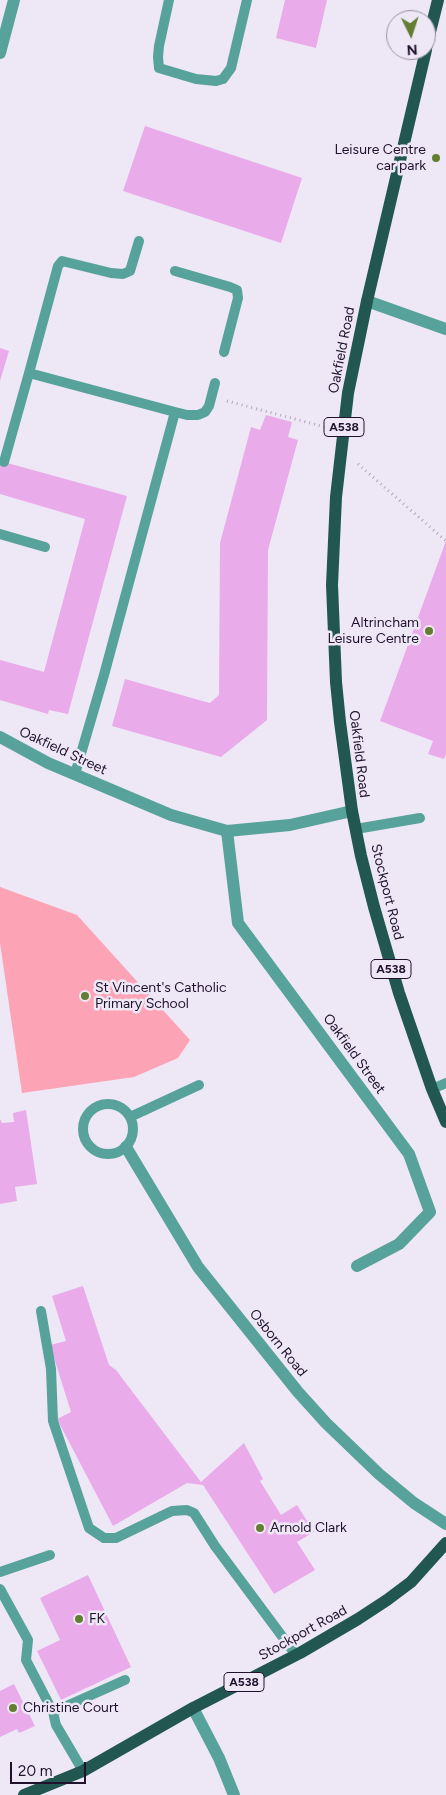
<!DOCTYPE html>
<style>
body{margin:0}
#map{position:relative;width:446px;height:1795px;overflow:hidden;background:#eee7f6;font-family:Figtree,sans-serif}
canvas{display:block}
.north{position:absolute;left:386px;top:10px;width:50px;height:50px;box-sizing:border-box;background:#eee7f6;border:1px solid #9c92a6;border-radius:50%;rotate:176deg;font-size:14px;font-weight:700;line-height:20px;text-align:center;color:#20122d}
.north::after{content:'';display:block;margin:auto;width:18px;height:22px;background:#637e33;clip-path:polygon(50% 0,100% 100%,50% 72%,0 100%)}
.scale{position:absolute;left:10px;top:1762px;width:76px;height:22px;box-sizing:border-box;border:2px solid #20122d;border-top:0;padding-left:6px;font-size:15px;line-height:18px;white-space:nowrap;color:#20122d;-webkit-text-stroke:4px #eee7f6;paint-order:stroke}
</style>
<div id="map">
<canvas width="446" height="1795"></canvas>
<div class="north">N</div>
<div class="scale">20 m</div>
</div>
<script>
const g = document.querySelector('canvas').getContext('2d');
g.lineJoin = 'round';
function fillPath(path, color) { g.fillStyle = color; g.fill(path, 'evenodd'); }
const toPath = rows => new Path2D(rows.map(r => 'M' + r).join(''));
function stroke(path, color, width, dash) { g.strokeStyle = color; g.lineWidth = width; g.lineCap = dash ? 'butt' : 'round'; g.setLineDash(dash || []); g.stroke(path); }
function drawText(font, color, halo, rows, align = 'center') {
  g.font = font + ' Figtree,sans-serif'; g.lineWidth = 5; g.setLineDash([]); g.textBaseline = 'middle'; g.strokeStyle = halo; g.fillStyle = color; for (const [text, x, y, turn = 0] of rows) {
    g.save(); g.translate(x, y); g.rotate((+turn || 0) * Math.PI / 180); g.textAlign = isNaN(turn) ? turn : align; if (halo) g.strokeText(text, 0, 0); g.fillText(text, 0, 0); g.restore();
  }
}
const green = toPath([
 [0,887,77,915,190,1040,178,1058,134,1077,22,1093,0,943]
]);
const building = toPath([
 [285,0,327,0,316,48,276,38],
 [145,126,302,178,281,243,123,191],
 [0,348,9,351,0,381],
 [266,415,292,422,288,437,298,440,268,550,267,720,221,757,112,726,125,679,206,702,210,703,219,695,220,543,251,427,260,430],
 [0,461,127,496,68,714,49,710,48,714,0,700,0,660,44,672,85,519,0,494],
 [446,541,446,754,444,759,428,754,433,741,380,721],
 [26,1110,37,1184,15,1187,17,1201,0,1204,0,1119,2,1123,14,1122,13,1113],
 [83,1286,109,1365,116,1370,201,1482,244,1443,263,1479,260,1481,281,1515,297,1505,314,1532,297,1542,315,1570,274,1594,203,1485,187,1483,113,1526,57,1419,71,1412,50,1345,66,1341,52,1296],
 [88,1575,131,1667,61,1700,37,1651,60,1640,40,1598],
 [14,1684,35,1726,19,1733,17,1729,0,1737,0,1691]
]);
const path = toPath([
 [227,401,325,427],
 [358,464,446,541]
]);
const service = toPath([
 [169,0,159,46,158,57,159,68,196,79,216,81,223,79,231,68,247,0],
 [175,271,230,287,237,290,238,298,224,352],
 [175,412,187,415,198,415,205,412,209,406,215,383],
 [4,462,29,373],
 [0,534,45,547],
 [75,774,104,675,175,412,29,373,58,266,62,261,111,273,123,274,130,271,139,241],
 [356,829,420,818],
 [432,1089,446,1083],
 '83 1129a25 25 0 1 1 50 0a25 25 0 1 1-50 0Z',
 [130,1117,199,1085],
 [41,1311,51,1369,53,1421,89,1528,104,1538,116,1538,172,1511,187,1510,194,1513,215,1546,296,1655],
 [0,1572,50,1555],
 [0,1589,28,1640,26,1660,53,1712,56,1725,83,1771],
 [53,1712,125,1680]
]);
const minor = toPath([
 [0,53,14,0],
 [367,301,446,329],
 [0,737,48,763,171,815,227,831,290,825,352,811],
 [227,831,238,923,409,1154,430,1212,399,1244,357,1266],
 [126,1147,198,1267,298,1392,326,1423,379,1474,414,1503,446,1524],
 [193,1708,219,1758,234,1795]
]);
const primary = toPath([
 [426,48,438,0],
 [426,50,367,301,348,393,336,497,332,585,336,682,340,722,352,811,361,856,374,907,399,993,432,1089,446,1122],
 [24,1795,83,1771,193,1708,300,1653,358,1619,387,1600,411,1582,446,1543]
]);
const markers = [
 [436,158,5,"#637e33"],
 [429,631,5,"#637e33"],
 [85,996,5,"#637e33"],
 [260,1528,5,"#637e33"],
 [79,1619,5,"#637e33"],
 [13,1708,5,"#637e33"]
];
const shields = [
 [344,427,40],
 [391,969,40],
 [244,1682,40]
];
const shieldNames = [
 ["A538",344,427],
 ["A538",391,969],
 ["A538",244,1682]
];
const poiNames = [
 ["Leisure Centre",426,150,"right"],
 ["car park",426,166,"right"],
 ["Altrincham",419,623,"right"],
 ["Leisure Centre",419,639,"right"],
 ["St Vincent's Catholic",95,988],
 ["Primary School",95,1004],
 ["Arnold Clark",270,1528],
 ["FK",89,1619],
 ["Christine Court",23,1708]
];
const streetNames = [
 ["Oakfield Road",342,350,-79],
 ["Oakfield Street",63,751,25],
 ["Oakfield Road",359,754,83],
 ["Stockport Road",387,892,76],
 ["Oakfield Street",354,1054,54],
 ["Osborn Road",278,1343,51],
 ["Stockport Road",303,1633,-29]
];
fillPath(green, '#fca3b5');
fillPath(building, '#eaabea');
stroke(path, '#b0a7ba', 3, [1, 4]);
stroke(service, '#57a29a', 10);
stroke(minor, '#57a29a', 12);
stroke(primary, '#215651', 12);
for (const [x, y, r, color] of markers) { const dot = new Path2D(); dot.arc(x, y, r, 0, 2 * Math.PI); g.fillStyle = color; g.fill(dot); stroke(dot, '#eee7f6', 2); }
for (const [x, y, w] of shields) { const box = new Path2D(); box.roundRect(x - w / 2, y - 9.5, w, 19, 4); g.fillStyle = '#eee7f6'; g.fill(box); stroke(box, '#20122d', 1); }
drawText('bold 12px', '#20122d', null, shieldNames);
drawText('14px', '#20122d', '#eee7f6', poiNames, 'left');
drawText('14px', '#20122d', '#eee7f6', streetNames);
</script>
